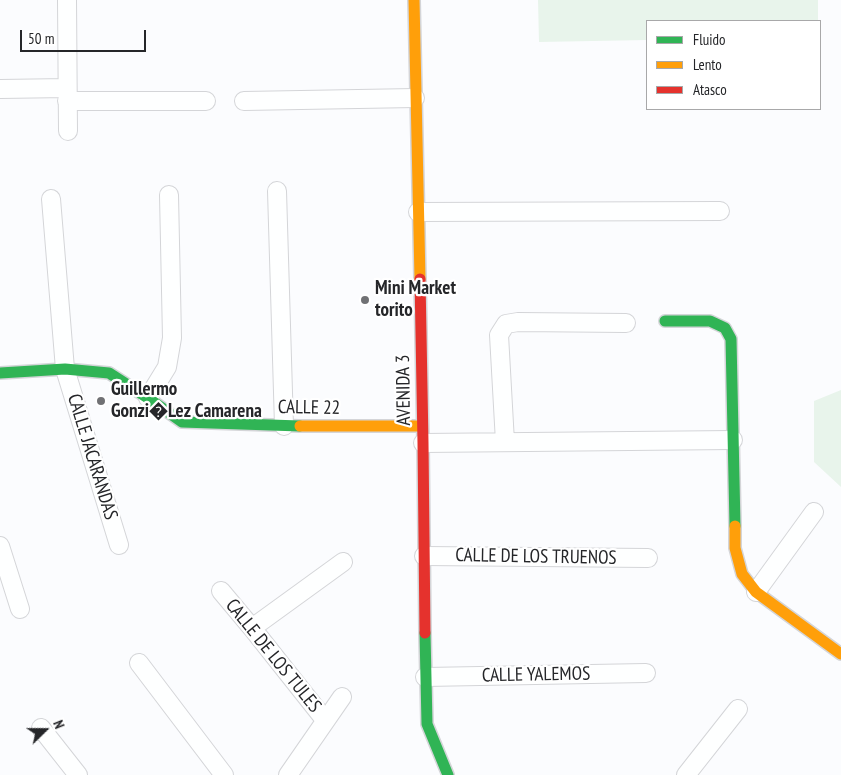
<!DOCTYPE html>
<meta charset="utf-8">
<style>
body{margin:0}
#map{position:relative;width:841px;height:775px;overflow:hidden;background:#fbfcfe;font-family:"PT Sans Narrow",sans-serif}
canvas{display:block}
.legend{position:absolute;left:646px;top:20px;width:175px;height:90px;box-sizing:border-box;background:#fff;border:1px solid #a8a8a9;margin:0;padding:6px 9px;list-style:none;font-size:15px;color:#252629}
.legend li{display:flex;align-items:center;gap:10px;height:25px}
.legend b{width:25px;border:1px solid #a8a8a9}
.north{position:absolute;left:20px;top:705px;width:50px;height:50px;-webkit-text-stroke:4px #fff;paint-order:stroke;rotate:68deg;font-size:14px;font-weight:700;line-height:20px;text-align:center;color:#252629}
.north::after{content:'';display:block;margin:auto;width:18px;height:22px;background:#252629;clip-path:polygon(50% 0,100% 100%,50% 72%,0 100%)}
.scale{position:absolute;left:20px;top:30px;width:126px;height:22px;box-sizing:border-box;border:2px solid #252629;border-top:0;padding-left:6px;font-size:15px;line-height:18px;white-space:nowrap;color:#252629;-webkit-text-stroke:4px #fff;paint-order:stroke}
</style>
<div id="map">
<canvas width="841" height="775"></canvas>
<ul class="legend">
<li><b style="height:6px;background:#30b455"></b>Fluido</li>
<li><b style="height:6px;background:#ff9f0a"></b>Lento</li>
<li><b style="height:6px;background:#e5322d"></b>Atasco</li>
</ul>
<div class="north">N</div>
<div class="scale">50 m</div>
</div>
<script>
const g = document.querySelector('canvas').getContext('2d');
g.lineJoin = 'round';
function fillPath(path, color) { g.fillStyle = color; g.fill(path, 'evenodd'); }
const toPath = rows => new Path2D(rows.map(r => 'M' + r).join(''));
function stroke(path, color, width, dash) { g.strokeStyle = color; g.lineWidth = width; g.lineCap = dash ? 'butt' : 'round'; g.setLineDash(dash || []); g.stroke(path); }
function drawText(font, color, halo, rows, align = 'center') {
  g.font = font + ' "PT Sans Narrow",sans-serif'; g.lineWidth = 4.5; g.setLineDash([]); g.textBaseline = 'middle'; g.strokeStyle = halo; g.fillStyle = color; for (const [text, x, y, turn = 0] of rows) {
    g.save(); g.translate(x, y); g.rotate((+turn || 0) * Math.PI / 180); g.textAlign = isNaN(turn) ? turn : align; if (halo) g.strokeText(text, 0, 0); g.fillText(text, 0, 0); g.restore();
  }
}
const green = toPath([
 [538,0,818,0,818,21,647,21,647,40,539,42],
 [841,390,841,487,814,462,814,401]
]);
const street = toPath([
 [67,0,68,131],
 [0,89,67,88],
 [67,101,206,101],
 [244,101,415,98],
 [277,191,284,426],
 [51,199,65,369,119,545],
 [418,212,720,211],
 [148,398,167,367,172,338,169,195],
 [505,442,499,335,506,324,518,322,626,323],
 [423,443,733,440],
 [0,546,20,609],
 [424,556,648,558],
 [221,591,252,628,325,720],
 [756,592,814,512],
 [252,628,343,562],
 [139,663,224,775],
 [425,677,646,673],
 [41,728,78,775],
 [288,775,342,697],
 [686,775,738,709]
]);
const fast = toPath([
 [665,321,710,321,725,328,731,339,735,526],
 [0,373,65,369,109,373,148,398,182,422,300,426],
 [425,633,427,724,448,775]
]);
const slow = toPath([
 [414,0,420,279],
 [300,426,422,426],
 [735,526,735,548,742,574,756,592,841,654]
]);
const jam = toPath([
 [420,279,423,443,425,633]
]);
const markers = [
 [365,300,5,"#707174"],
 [101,401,5,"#707174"]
];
const poiNames = [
 ["Mini Market",375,289],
 ["torito",375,311],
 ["Guillermo",111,390],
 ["Gonzi�Lez Camarena",111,412]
];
const streetNames = [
 ["AVENIDA 3",404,390,-91],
 ["CALLE 22",309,408,1],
 ["CALLE JACARANDAS",92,457,73],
 ["CALLE DE LOS TRUENOS",536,557,1],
 ["CALLE DE LOS TULES",273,656,51],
 ["CALLE YALEMOS",536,675,-1]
];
fillPath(green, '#e8f4eb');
stroke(street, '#d4d5d8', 20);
stroke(fast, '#d4d5d8', 14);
stroke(slow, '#d4d5d8', 14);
stroke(jam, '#d4d5d8', 14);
stroke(street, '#feffff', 18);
stroke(fast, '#30b455', 11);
stroke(slow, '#ff9f0a', 11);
stroke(jam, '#e5322d', 11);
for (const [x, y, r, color] of markers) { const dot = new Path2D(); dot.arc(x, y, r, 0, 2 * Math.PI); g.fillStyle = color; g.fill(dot); stroke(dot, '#fff', 2); }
drawText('bold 19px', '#252629', '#fff', poiNames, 'left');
drawText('19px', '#252629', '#fff', streetNames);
</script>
